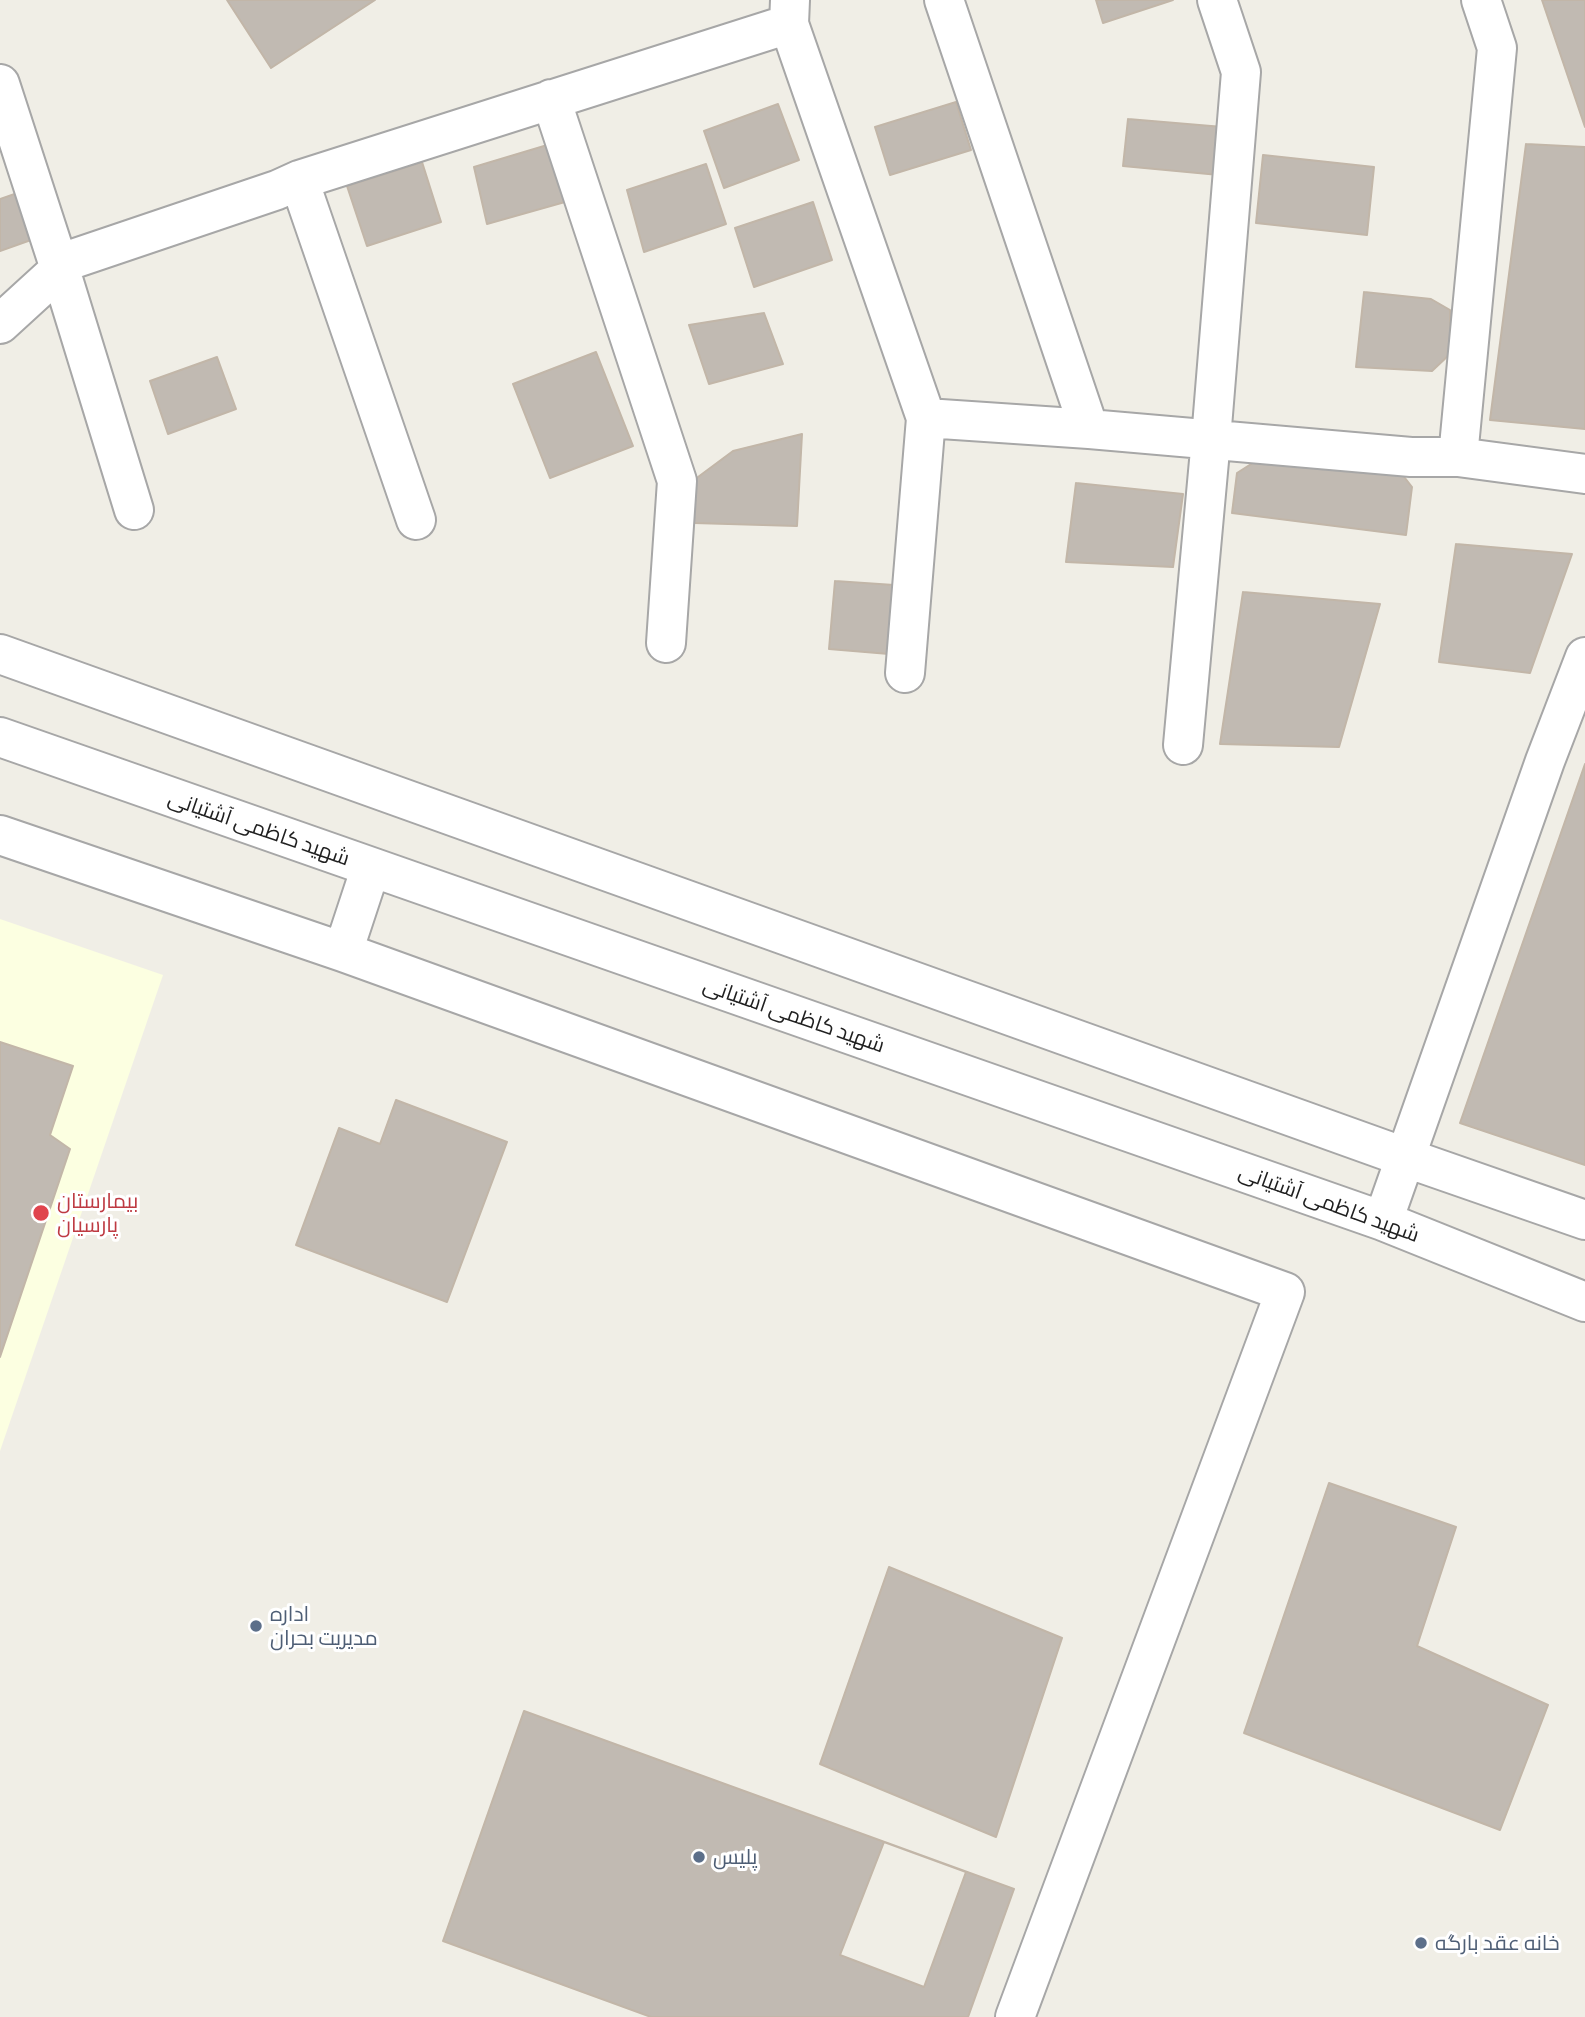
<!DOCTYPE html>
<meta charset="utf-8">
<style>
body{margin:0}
canvas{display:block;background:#f0eee6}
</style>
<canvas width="1585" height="2017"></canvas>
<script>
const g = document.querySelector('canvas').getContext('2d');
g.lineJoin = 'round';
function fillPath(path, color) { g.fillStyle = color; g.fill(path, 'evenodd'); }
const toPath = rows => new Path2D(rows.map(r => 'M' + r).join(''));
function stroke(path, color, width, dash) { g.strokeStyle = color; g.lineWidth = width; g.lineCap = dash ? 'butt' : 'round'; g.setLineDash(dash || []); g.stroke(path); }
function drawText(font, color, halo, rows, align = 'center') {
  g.font = font + ' Barlow,Cairo,sans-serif'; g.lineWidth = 6; g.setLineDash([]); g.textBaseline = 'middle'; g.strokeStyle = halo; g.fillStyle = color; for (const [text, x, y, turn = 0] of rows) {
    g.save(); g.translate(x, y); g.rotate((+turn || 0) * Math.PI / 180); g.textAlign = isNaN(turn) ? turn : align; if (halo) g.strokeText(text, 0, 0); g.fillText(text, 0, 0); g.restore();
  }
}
const education = toPath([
 [0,919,163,975,0,1451]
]);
const building = toPath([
 [227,0,375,0,271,68,227,0],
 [1096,0,1173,0,1103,23,1096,0],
 [1542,0,1585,0,1585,127,1542,0],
 [956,102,971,150,890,175,875,127,956,102],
 [778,104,799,160,724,188,704,131,778,104],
 [1128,119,1223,127,1219,175,1123,166,1128,119],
 [554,143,572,200,487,224,474,167,554,143],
 [1526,144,1585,147,1585,429,1490,420,1526,144],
 [1263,155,1374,167,1367,235,1256,223,1263,155],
 [422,162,441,222,367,246,347,186,422,162],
 [706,164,726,224,644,252,627,190,706,164],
 [29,189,45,235,0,251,0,199,29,189],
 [813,202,832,260,754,287,735,228,813,202],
 [1364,292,1431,299,1450,310,1450,354,1432,371,1356,367,1364,292],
 [764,313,783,364,709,384,689,325,764,313],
 [596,352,633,446,550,478,513,384,596,352],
 [217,357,236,409,168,434,150,381,217,357],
 [802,434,797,526,694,523,694,480,733,451,802,434],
 [1262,457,1398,469,1412,487,1406,535,1232,513,1237,473,1262,457],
 [1076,483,1183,494,1173,567,1066,562,1076,483],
 [1456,544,1572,554,1530,673,1439,662,1456,544],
 [835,581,894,585,889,654,829,649,835,581],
 [1243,592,1380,604,1339,747,1220,744,1243,592],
 [1585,764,1585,1165,1460,1123,1585,764],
 [0,1042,73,1066,50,1135,70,1149,0,1357,0,1042],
 [396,1100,507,1142,447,1302,296,1245,339,1128,380,1144,396,1100],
 [1329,1483,1456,1527,1417,1646,1548,1705,1500,1830,1244,1733,1329,1483],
 [889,1567,1062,1638,996,1837,820,1764,889,1567],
 [524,1711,1014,1889,968,2017,651,2017,443,1941,524,1711],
 [884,1842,966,1872,924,1987,840,1955,884,1842]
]);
const minor = toPath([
 [790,0,789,24,926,418,1089,429,1411,457,1458,457,1585,474],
 [944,0,1089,429],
 [0,84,60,269,134,510],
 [551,99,677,481,666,643],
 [299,180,416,520],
 [0,324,70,260,277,190,299,180,789,24],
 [1458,457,1497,48,1481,0],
 [0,654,1424,1164,1585,1220],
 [905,673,926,418],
 [0,737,1383,1221,1585,1302],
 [1183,745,1211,439,1241,72,1217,0],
 [0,835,343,952,1285,1292,1015,2017],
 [343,952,371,867],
 [1383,1221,1545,761,1585,657]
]);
const markers = [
 [41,1213,9,"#e0444e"],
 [256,1626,7,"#5c6f8a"],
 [699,1857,7,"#5c6f8a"],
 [1421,1943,7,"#5c6f8a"]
];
const streetNames = [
 ["شهید کاظمی آشتیانی",259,828,19],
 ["شهید کاظمی آشتیانی",794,1015,19],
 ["شهید کاظمی آشتیانی",1329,1203,20]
];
const healthNames = [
 ["بیمارستان",57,1201],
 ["پارسیان",57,1225]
];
const serviceNames = [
 ["اداره",270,1614],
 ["مدیریت بحران",270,1638],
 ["پلیس",713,1857],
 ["خانه عقد بارگه",1435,1943]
];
fillPath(education, '#fcffe1');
fillPath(building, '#c1bab2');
stroke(building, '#c2b6a8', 2);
stroke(minor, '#a7a7a7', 42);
stroke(minor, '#fff', 38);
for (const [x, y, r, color] of markers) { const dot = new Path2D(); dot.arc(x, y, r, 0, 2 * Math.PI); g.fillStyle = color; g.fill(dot); stroke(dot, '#fff', 2.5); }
drawText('21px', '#202020', '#fff', streetNames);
drawText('21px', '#be3a42', '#fff', healthNames, 'left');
drawText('21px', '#4e5e75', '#fff', serviceNames, 'left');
</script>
